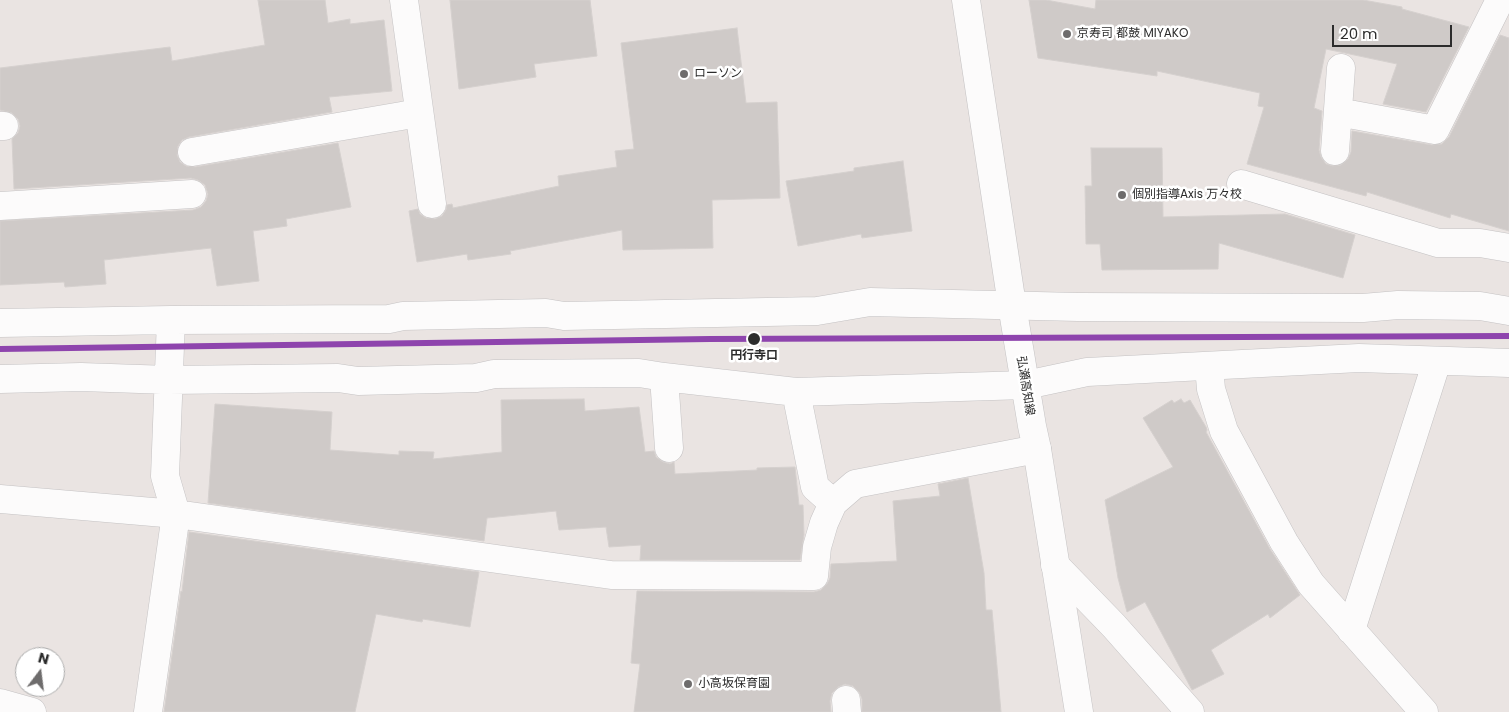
<!DOCTYPE html>
<meta charset="utf-8">
<style>
body{margin:0}
#map{position:relative;width:1509px;height:712px;overflow:hidden;background:#eae4e2;font-family:Poppins,sans-serif}
canvas{display:block}
.north{position:absolute;left:15px;top:647px;width:50px;height:50px;box-sizing:border-box;background:#fff;border:1px solid #ababab;border-radius:50%;rotate:15deg;font-size:14px;font-weight:700;line-height:20px;text-align:center;color:#2c2c2c}
.north::after{content:'';display:block;margin:auto;width:18px;height:22px;background:#6e6c6c;clip-path:polygon(50% 0,100% 100%,50% 72%,0 100%)}
.scale{position:absolute;left:1332px;top:25px;width:120px;height:22px;box-sizing:border-box;border:2px solid #2c2c2c;border-top:0;padding-left:6px;font-size:15px;line-height:18px;white-space:nowrap;color:#2c2c2c;-webkit-text-stroke:4px #fff;paint-order:stroke}
</style>
<div id="map">
<canvas width="1509" height="712"></canvas>
<div class="north">N</div>
<div class="scale">20 m</div>
</div>
<script>
const g = document.querySelector('canvas').getContext('2d');
g.lineJoin = 'round';
function fillPath(path, color) { g.fillStyle = color; g.fill(path, 'evenodd'); }
const toPath = rows => new Path2D(rows.map(r => 'M' + r).join(''));
function stroke(path, color, width, dash) { g.strokeStyle = color; g.lineWidth = width; g.lineCap = dash ? 'butt' : 'round'; g.setLineDash(dash || []); g.stroke(path); }
function drawText(font, color, halo, rows, align = 'center') {
  g.font = font + ' Poppins,"Noto Sans JP",sans-serif'; g.lineWidth = 5; g.setLineDash([]); g.textBaseline = 'middle'; g.strokeStyle = halo; g.fillStyle = color; for (const [text, x, y, turn = 0] of rows) {
    g.save(); g.translate(x, y); g.rotate((+turn || 0) * Math.PI / 180); g.textAlign = isNaN(turn) ? turn : align; if (halo) g.strokeText(text, 0, 0); g.fillText(text, 0, 0); g.restore();
  }
}
const building = toPath([
 [258,0,325,0,328,23,350,19,350,24,384,20,392,91,329,97,332,112,189,137,182,140,178,146,177,155,180,162,186,166,195,167,338,143,351,207,286,219,287,226,253,231,259,281,217,286,211,248,104,260,106,284,65,287,64,282,0,285,0,221,193,210,201,207,206,201,208,194,205,185,198,180,191,178,14,189,12,139,18,133,20,126,18,119,12,113,0,110,0,68,170,47,172,61,265,45,258,0],
 [450,0,590,0,597,56,534,64,536,77,459,89,450,0],
 [1029,0,1046,0,1095,9,1096,0,1363,0,1402,7,1402,9,1469,27,1426,112,1383,104,1397,64,1326,49,1314,108,1322,111,1319,150,1321,157,1326,164,1333,166,1341,165,1348,159,1351,152,1352,131,1432,145,1442,144,1449,137,1500,35,1509,38,1509,231,1451,214,1450,218,1367,192,1366,196,1247,164,1264,107,1258,106,1260,93,1157,71,1157,76,1038,58,1029,0],
 [737,28,746,103,777,102,780,198,712,200,713,248,623,250,622,230,510,251,511,254,468,260,467,254,417,262,409,211,418,209,420,214,426,218,435,219,442,216,446,210,447,205,452,204,453,208,559,186,558,176,617,167,615,151,634,149,621,43,737,28],
 [1091,148,1162,148,1163,217,1285,214,1355,235,1343,278,1219,243,1218,269,1102,270,1100,244,1086,244,1085,186,1092,186,1091,148],
 [903,161,912,231,862,238,861,234,798,246,786,181,854,171,854,168,903,161],
 [584,399,585,411,639,407,645,452,654,451,656,457,663,462,670,464,674,462,675,474,757,470,757,468,795,467,799,505,803,505,804,535,800,560,640,560,641,545,609,547,606,527,559,530,556,511,487,518,484,541,208,503,215,404,332,412,330,450,399,455,399,451,434,452,433,459,502,452,501,400,584,399],
 [1181,399,1184,403,1190,400,1206,427,1207,430,1206,432,1270,549,1300,595,1270,618,1268,614,1211,650,1224,674,1192,690,1145,602,1127,612,1118,578,1105,500,1173,467,1143,418,1172,400,1174,403,1181,399],
 [968,478,984,573,986,610,992,610,1001,712,862,712,862,699,859,692,853,686,845,684,838,687,832,693,830,701,831,712,634,712,640,664,631,663,637,591,814,592,821,590,827,584,830,578,831,564,897,561,893,501,940,496,938,484,968,478],
 [189,532,479,572,470,627,423,619,422,622,376,614,355,712,164,712,181,591,182,592,189,532]
]);
const street = toPath([
 [404,0,432,204],
 [1338,112,1435,130,1500,0],
 [0,126,4,126],
 [1335,151,1341,68],
 [192,152,419,113],
 [1241,184,1438,243,1480,243,1509,248],
 [0,206,192,194],
 [0,323,171,320,389,319,403,316,546,313,564,316,817,311,870,302,1078,307,1363,308,1398,305,1480,306,1509,311],
 [1209,366,1211,389,1224,431,1284,542,1311,584,1424,712],
 [664,377,669,448],
 [0,379,81,377,169,380,338,378,358,381,476,378,494,374,639,373,664,377,796,392,1026,385,1087,372,1359,358,1509,363],
 [796,392,815,487,833,503],
 [0,499,176,514,611,575,814,576,817,547,824,523,833,503,855,484,1037,449],
 [1055,565,1114,626,1190,712],
 [1351,630,1437,361],
 [846,700,847,712],
 [0,703,32,712],
 [148,712,176,514,165,476,171,320]
]);
const secondary = toPath([
 [966,0,1012,305,1032,426,1037,449,1079,712]
]);
const rail1 = toPath([
 [0,349,710,339,1509,336]
]);
const markers = [
 [1067,34,5,"#6e6c6c"],
 [684,74,5,"#6e6c6c"],
 [1122,195,5,"#6e6c6c"],
 [754,339,7,"#2c2c2c"],
 [688,684,5,"#6e6c6c"]
];
const poiNames = [
 ["京寿司 都鼓 MIYAKO",1077,34],
 ["ローソン",694,74],
 ["個別指導Axis 万々校",1132,195],
 ["小高坂保育園",698,684]
];
const stopNames = [
 ["円行寺口",754,356]
];
const streetNames = [
 ["弘瀬高知線",1025,386,81]
];
fillPath(building, '#cfcac8');
stroke(building, '#d5d0ce', 1);
stroke(street, '#c4c2c3', 29);
stroke(secondary, '#c4c2c3', 29);
stroke(street, '#fcfbfb', 28);
stroke(secondary, '#fcfbfb', 28);
stroke(rail1, '#8e44ad', 6);
for (const [x, y, r, color] of markers) { const dot = new Path2D(); dot.arc(x, y, r, 0, 2 * Math.PI); g.fillStyle = color; g.fill(dot); stroke(dot, '#fff', 2); }
drawText('12px', '#2c2c2c', '#fff', poiNames, 'left');
drawText('bold 12px', '#2c2c2c', '#fff', stopNames);
drawText('12px', '#2c2c2c', '#fff', streetNames);
</script>
